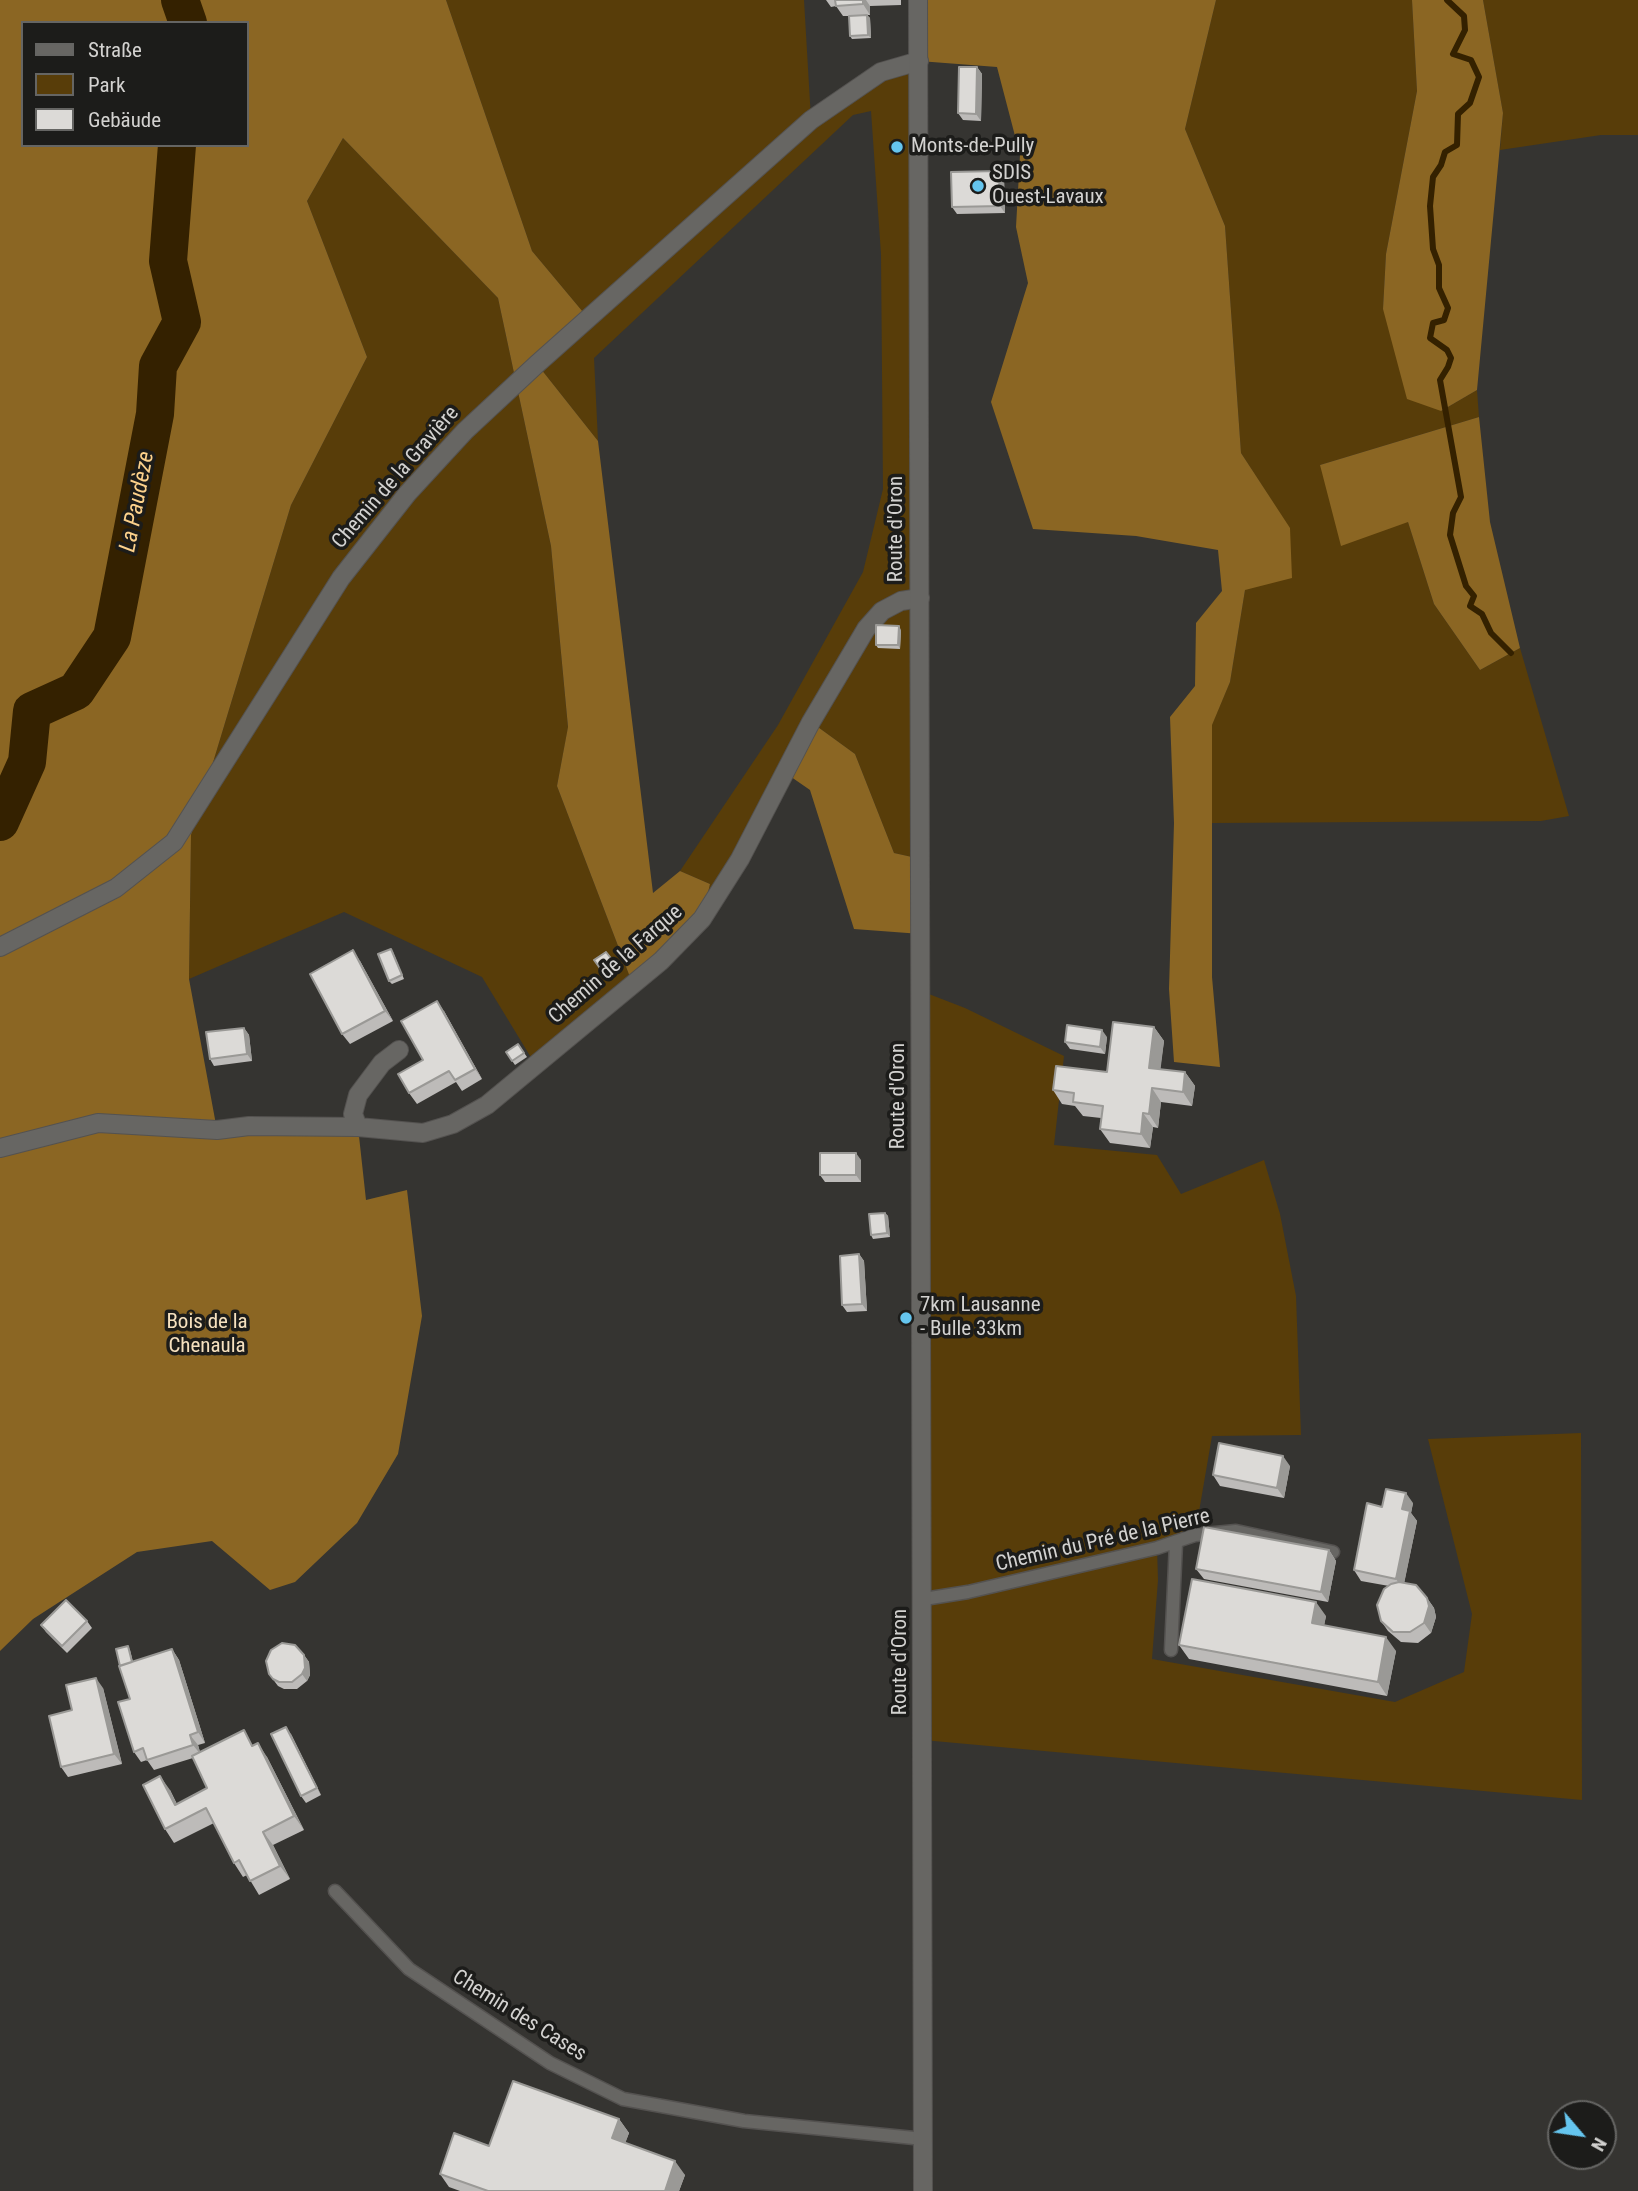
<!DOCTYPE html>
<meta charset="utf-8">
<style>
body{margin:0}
#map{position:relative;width:1638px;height:2191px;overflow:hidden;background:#353431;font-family:"Roboto Condensed",sans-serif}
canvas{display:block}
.legend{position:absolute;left:21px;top:21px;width:228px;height:126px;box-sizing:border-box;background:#1c1c1a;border:2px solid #656563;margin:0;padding:9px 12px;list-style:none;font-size:21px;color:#d3d2d0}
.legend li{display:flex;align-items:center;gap:14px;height:35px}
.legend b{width:35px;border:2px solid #656563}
.north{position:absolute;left:1547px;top:2100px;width:70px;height:70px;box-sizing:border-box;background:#1c1c1a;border:2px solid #656563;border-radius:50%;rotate:119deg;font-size:19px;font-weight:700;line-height:28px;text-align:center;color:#d3d2d0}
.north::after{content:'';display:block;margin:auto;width:24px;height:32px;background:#65c5ee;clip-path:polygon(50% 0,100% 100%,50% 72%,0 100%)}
</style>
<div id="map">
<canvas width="1638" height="2191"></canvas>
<ul class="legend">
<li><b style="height:9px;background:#676663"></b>Straße</li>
<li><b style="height:19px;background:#583d09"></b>Park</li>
<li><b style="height:19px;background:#dcdad7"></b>Gebäude</li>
</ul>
<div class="north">N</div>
</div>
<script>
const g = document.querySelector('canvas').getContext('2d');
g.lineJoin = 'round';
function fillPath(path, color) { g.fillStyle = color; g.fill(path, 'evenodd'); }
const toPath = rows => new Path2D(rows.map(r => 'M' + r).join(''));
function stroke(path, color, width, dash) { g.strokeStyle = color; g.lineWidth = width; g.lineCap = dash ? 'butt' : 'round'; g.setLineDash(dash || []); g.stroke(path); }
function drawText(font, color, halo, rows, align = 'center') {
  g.font = font + ' "Roboto Condensed",sans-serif'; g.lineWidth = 7; g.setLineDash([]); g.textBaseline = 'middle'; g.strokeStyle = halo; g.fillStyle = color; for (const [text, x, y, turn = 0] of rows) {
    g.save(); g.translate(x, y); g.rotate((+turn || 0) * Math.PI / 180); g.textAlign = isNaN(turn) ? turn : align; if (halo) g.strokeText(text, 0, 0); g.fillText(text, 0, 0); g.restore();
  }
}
const green = toPath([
 [446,0,804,0,811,119,919,61,921,859,894,853,855,754,811,722,702,919,710,884,680,871,778,725,863,572,883,489,881,254,871,111,853,115,594,358,598,441,537,364,588,318,532,251],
 [1216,0,1412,0,1417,91,1386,254,1383,309,1441,411,1477,390,1479,417,1320,465,1408,522,1434,604,1480,670,1520,648,1569,816,1541,821,1211,823,1212,724,1230,682,1245,590,1290,529,1241,453,1225,226,1185,129],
 [1483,0,1638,0,1638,135,1601,135,1500,150,1503,113],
 [343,138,498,298,551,546,568,728,557,786,633,985,535,1064,482,977,344,912,189,979,191,835,291,505,367,357,307,201],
 [921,991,965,1008,1064,1056,1054,1145,1157,1155,1181,1194,1264,1160,1280,1214,1296,1296,1301,1435,1212,1436,1195,1535,1157,1548,1158,1580,1152,1659,1395,1702,1464,1672,1472,1614,1428,1439,1581,1433,1582,1800,923,1740]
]);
const forest = toPath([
 [0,0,446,0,532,251,588,318,537,364,598,441,653,893,680,871,710,884,702,919,633,985,557,786,568,727,551,546,498,298,343,138,307,201,367,357,291,505,191,835,189,979,217,1130,358,1127,366,1200,407,1190,422,1316,398,1454,357,1523,295,1582,270,1590,212,1541,137,1552,33,1619,0,1651],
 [23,23,247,23,247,145,23,145],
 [918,0,1216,0,1185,129,1225,226,1241,453,1290,528,1292,578,1245,590,1230,682,1212,725,1212,977,1220,1067,1174,1062,1169,989,1174,823,1170,717,1195,686,1196,623,1222,591,1218,550,1136,536,1033,529,991,402,1028,283,1016,227,1020,155,997,67,919,61],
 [1412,0,1483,0,1503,113,1477,390,1441,411,1407,399,1383,309,1386,254,1417,91],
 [1479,417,1490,522,1520,648,1480,670,1434,604,1408,522,1341,546,1320,465],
 [811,722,855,754,894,853,921,859,921,934,854,929,810,790,784,772]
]);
const stream = toPath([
 [1447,0,1464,16,1465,30,1453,54,1471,60,1479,77,1470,103,1458,114,1457,145,1445,152,1441,165,1433,177,1430,206,1433,249,1439,265,1439,288,1448,308,1444,320,1433,323,1430,338,1447,350,1451,358,1448,367,1440,380,1461,497,1453,513,1450,535,1466,586,1474,596,1470,606,1482,614,1491,633,1511,653]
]);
const river = toPath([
 [180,0,188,23],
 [0,822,27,762,32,711,76,691,112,637,155,414,158,366,182,322,168,261,177,145]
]);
const service = toPath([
 [924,1599,968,1592,1157,1548,1195,1535,1236,1531,1333,1552],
 [1171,1650,1176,1543],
 [335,1891,409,1969,550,2063,623,2099,744,2121,924,2139]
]);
const minor = toPath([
 [0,947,116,888,174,842,341,578,407,494,465,431,537,364,811,120,881,72,919,61],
 [399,1050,382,1063,358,1095,353,1114,358,1127,423,1133,453,1124,487,1105,661,961,702,919,740,859,811,722,866,629,882,611,901,601,920,598],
 [0,1148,98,1123,217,1130,249,1126,358,1127]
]);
const secondary = toPath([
 [918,0,923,2191]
]);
const wall = toPath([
 [826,0,901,0,901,5,870,6,870,15,867,15,870,18,871,38,852,39,850,36,849,16,843,16,836,6,831,7],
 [977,67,982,74,981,121,963,120,958,113],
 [999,171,1004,178,1005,213,957,214,952,207],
 [901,630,900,649,878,648,876,645],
 [393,952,404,979,392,984,389,981],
 [606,952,616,966,604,975,594,960],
 [360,961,393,1021,350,1044,342,1034],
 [444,1011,482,1079,462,1091,456,1082,417,1104,409,1093,423,1060],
 [1154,1027,1164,1041,1160,1069,1185,1072,1195,1086,1192,1106,1161,1102,1158,1128,1153,1127,1150,1148,1110,1143,1100,1129,1101,1118,1083,1116,1075,1106,1062,1104,1053,1090,1107,1072],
 [244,1028,249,1035,252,1061,214,1066,210,1059],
 [1107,1037,1105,1054,1070,1049,1065,1042],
 [518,1044,527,1057,515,1065,506,1052],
 [861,1160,861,1182,825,1182,820,1175],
 [885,1213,888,1216,890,1237,873,1239,871,1235],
 [859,1254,864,1261,867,1311,847,1312,842,1305],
 [1290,1466,1284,1498,1220,1486,1213,1475],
 [1413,1503,1411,1513,1417,1521,1404,1583,1427,1598,1434,1608,1436,1617,1431,1633,1418,1643,1401,1642,1388,1631,1381,1621,1389,1586,1361,1581,1354,1570,1382,1507],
 [1329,1550,1336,1561,1328,1602,1204,1579,1196,1569],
 [1326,1616,1324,1625,1396,1651,1387,1696,1189,1659,1179,1645],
 [87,1621,92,1628,67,1653,46,1632,41,1625],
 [128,1646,130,1650,133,1662,172,1649,179,1660,205,1743,198,1745,200,1752,254,1745,267,1757,304,1830,273,1845,290,1879,259,1895,247,1875,243,1877,234,1863,214,1823,174,1843,165,1829,170,1790,177,1804,207,1788,193,1758,154,1770,147,1760,141,1762,134,1752],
 [304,1655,309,1662,310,1675,307,1681,297,1689,284,1689,278,1686,269,1674],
 [103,1688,122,1764,68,1777,61,1767,72,1710],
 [291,1734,321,1795,306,1803,301,1796],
 [619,2119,629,2133,625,2143,685,2175,679,2191,460,2191,449,2187,440,2174,489,2146]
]);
const shadedWall = toPath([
 [863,0,866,0,870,6,870,15,863,4],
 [867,15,870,18,871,38,868,35],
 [977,67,982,74,981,121,976,114],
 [999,171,1004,178,1005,213,1000,206],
 [899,626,901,630,900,649,898,645],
 [353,950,360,961,393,1021,385,1011],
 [437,1001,444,1011,482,1079,475,1069],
 [1154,1027,1164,1041,1159,1082,1149,1068],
 [244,1028,249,1035,252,1061,247,1054],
 [1102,1030,1107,1037,1105,1054,1100,1047],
 [1185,1072,1195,1086,1192,1106,1183,1092],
 [1152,1088,1161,1102,1158,1128,1149,1114],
 [1143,1113,1153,1127,1150,1148,1141,1134],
 [856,1153,861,1160,861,1182,856,1175],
 [885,1213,888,1216,890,1237,887,1233],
 [859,1254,864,1261,867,1311,862,1304],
 [1283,1456,1290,1466,1284,1498,1277,1488],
 [1406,1493,1413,1503,1411,1513,1417,1521,1403,1589,1396,1579,1402,1509],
 [1329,1550,1336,1561,1328,1602,1321,1592],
 [1427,1598,1434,1608,1436,1617,1431,1633,1424,1623],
 [1316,1602,1326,1616,1322,1637,1312,1623],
 [1386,1637,1396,1651,1387,1696,1378,1682],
 [172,1649,179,1660,205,1743,198,1732],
 [304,1655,309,1662,310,1675,307,1681,302,1674],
 [96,1678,103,1688,122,1764,114,1754],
 [286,1727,291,1734,321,1795,317,1788],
 [190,1735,198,1745,201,1755,193,1745],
 [258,1743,267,1757,304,1830,294,1816],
 [160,1776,170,1790,184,1819,175,1805],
 [263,1832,273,1845,290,1879,280,1866],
 [619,2119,629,2133,622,2152,612,2138],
 [675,2161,685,2175,679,2191,665,2191]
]);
const building = toPath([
 [835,0,863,0,863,4,836,6,835,0],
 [867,15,868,35,850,36,849,16,867,15],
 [959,67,977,67,976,114,958,113,959,67],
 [999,171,1000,206,952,207,951,172,999,171],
 [876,625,899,626,898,645,876,645,876,625],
 [391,949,402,975,389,981,378,954,391,949],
 [353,950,385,1011,342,1034,310,974,353,950],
 [606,952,614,962,602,971,594,960,606,952],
 [437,1001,475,1069,455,1080,449,1071,409,1093,398,1074,423,1060,401,1021,437,1001],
 [1113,1022,1154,1027,1149,1068,1185,1072,1183,1092,1152,1088,1149,1114,1143,1113,1141,1134,1100,1129,1103,1106,1073,1102,1074,1093,1053,1090,1056,1066,1107,1072,1113,1022],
 [1067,1025,1102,1030,1100,1047,1065,1042,1067,1025],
 [244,1028,247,1054,210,1059,206,1032,244,1028],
 [518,1044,524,1053,512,1061,506,1052,518,1044],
 [820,1153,856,1153,856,1175,820,1175,820,1153],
 [885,1213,887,1233,871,1235,869,1214,885,1213],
 [859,1254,862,1304,842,1305,840,1256,859,1254],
 [1219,1443,1283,1456,1277,1488,1213,1475,1219,1443],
 [1386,1489,1406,1493,1402,1509,1410,1511,1396,1579,1354,1570,1367,1503,1382,1507,1386,1489],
 [1204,1527,1329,1550,1321,1592,1196,1569,1204,1527],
 [1192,1579,1316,1602,1312,1623,1386,1637,1378,1682,1179,1645,1192,1579],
 [1399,1582,1416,1585,1427,1598,1429,1606,1424,1623,1410,1632,1393,1632,1381,1621,1377,1605,1384,1589,1391,1584,1399,1582],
 [66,1600,87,1621,62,1646,41,1625,66,1600],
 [282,1643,295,1645,304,1655,305,1668,302,1674,292,1682,279,1682,273,1679,269,1674,266,1661,271,1650,282,1643],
 [128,1646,132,1662,120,1666,116,1649,128,1646],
 [172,1649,198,1732,190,1735,193,1745,147,1760,143,1748,134,1752,118,1702,130,1699,119,1666,172,1649],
 [96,1678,114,1754,61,1767,49,1716,72,1710,66,1685,96,1678],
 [286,1727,317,1788,301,1796,271,1734,286,1727],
 [244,1730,252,1746,258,1743,294,1816,263,1832,280,1866,250,1881,239,1860,234,1863,206,1808,165,1829,143,1785,160,1776,175,1805,207,1788,192,1756,244,1730],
 [513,2081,619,2119,612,2138,675,2161,665,2191,488,2191,440,2174,454,2133,489,2146,513,2081]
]);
const markers = [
 [897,147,7,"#65c5ee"],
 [978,186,7,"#65c5ee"],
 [906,1318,7,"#65c5ee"]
];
const poiNames = [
 ["Monts-de-Pully",911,147],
 ["SDIS",992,174],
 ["Ouest-Lavaux",992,198],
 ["7km Lausanne",920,1306],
 ["- Bulle 33km",920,1330]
];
const streetNames = [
 ["Chemin de la Gravière",396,478,-49],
 ["Route d'Oron",897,529,-90],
 ["Chemin de la Farque",616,965,-41],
 ["Route d'Oron",899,1096,-90],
 ["Chemin du Pré de la Pierre",1103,1541,-13],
 ["Route d'Oron",901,1662,-90],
 ["Chemin des Cases",519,2016,32]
];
const parkNames = [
 ["Bois de la",207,1323],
 ["Chenaula",207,1347]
];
const waterNames = [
 ["La Paudèze",138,502,-79]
];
fillPath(green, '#583d09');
fillPath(forest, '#8b6623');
stroke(stream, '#342100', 6);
stroke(river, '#342100', 38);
stroke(service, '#545250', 15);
stroke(minor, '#545250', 20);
stroke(secondary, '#545250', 20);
stroke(service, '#676663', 12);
stroke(minor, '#676663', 18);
stroke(secondary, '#676663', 18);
fillPath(wall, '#bdbbb9');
fillPath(shadedWall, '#9a9996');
fillPath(building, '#dcdad7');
stroke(building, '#9a9996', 2);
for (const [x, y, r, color] of markers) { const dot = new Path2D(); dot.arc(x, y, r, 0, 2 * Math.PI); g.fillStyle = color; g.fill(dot); stroke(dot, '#1c1c1a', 2.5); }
drawText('21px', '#d3d2d0', '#1c1c1a', poiNames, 'left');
drawText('21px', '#d3d2d0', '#1c1c1a', streetNames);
drawText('21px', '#f6e1bf', '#1c1c1a', parkNames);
drawText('italic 23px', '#fcd18b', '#1c1c1a', waterNames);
</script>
